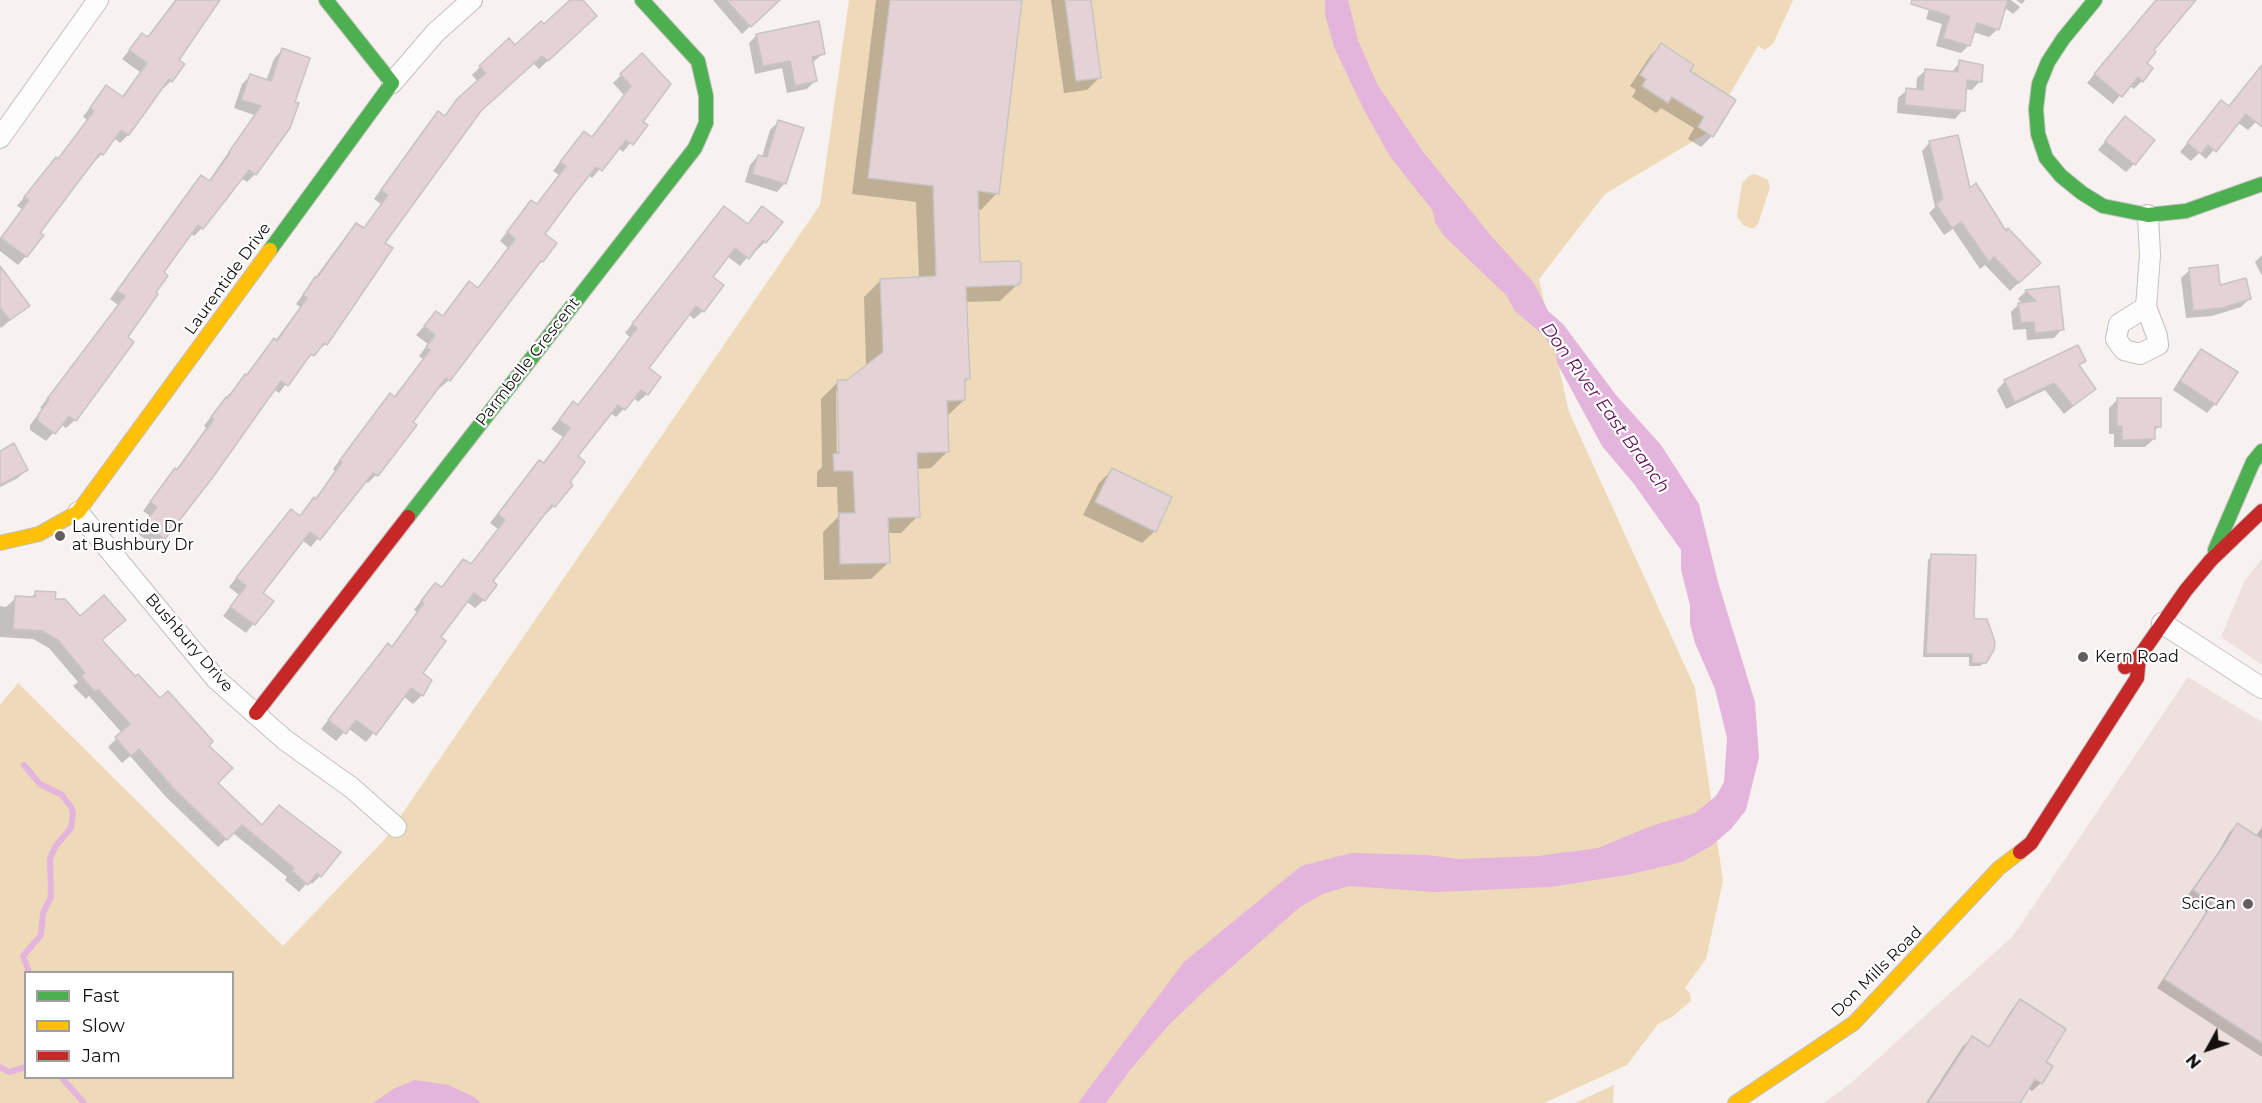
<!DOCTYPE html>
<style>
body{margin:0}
#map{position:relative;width:2262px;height:1103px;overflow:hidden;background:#f7f1f0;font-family:Montserrat,sans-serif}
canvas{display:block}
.legend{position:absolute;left:24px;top:971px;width:210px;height:108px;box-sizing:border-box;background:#fff;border:2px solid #a09f9f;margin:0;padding:8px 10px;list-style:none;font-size:18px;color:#120f0e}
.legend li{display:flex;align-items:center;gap:12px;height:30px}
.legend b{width:30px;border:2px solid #a09f9f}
.north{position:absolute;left:2178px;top:1019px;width:60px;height:60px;-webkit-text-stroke:4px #fff;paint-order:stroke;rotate:230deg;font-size:16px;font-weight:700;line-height:24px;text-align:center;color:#120f0e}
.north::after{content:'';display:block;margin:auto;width:21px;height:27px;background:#120f0e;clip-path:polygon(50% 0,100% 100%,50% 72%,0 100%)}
</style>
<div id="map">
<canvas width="2262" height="1103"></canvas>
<ul class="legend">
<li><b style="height:8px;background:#4caf50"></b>Fast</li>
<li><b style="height:8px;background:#ffc107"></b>Slow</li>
<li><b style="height:8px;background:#c62828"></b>Jam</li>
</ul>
<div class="north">N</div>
</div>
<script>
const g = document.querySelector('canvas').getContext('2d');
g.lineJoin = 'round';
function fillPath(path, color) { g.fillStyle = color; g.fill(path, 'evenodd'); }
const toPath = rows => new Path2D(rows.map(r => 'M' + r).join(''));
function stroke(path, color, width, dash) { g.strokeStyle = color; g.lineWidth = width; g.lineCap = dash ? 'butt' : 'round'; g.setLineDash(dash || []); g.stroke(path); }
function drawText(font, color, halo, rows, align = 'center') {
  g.font = font + ' Montserrat,sans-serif'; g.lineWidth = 4.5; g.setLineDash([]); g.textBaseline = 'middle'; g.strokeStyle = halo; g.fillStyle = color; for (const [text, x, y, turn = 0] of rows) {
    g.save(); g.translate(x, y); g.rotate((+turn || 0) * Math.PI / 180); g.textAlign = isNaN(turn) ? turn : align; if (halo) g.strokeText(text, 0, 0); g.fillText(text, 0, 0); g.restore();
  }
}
const built = toPath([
 [2262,559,2262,665,2221,637,2245,580],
 [2188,677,2262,722,2262,1103,1824,1103,1851,1083,2013,936]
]);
const green = toPath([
 [849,0,1793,0,1773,44,1765,50,1758,46,1707,133,1605,194,1539,279,1569,412,1695,688,1723,881,1706,959,1685,988,1690,993,1691,1001,1672,1017,1658,1024,1627,1065,1544,1103,0,1103,0,705,18,683,283,946,384,840,820,205],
 [26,972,232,972,232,1078,26,1078],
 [1755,174,1768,180,1770,187,1758,224,1754,228,1750,228,1743,225,1737,217,1742,183,1750,175],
 [1614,1085,1613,1103,1575,1103]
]);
const water = toPath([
 [1325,0,1348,0,1358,40,1377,84,1424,153,1492,237,1534,283,1548,311,1563,324,1616,395,1661,445,1699,504,1718,582,1755,702,1759,757,1746,810,1731,829,1711,846,1682,862,1627,875,1550,887,1436,892,1349,886,1323,894,1300,907,1203,992,1167,1027,1130,1070,1106,1103,1078,1103,1184,962,1301,866,1351,853,1428,855,1458,859,1538,856,1598,848,1651,826,1695,813,1716,796,1724,782,1727,738,1715,689,1695,643,1690,624,1690,605,1681,570,1681,550,1634,484,1602,446,1557,363,1556,353,1543,335,1515,311,1506,295,1444,236,1435,222,1433,211,1389,155,1363,108,1334,47,1325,14],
 [415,1080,448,1085,472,1096,481,1103,373,1103,395,1088]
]);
const shadow = toPath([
 [175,0,219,0,177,60,171,81,163,89,161,88,128,135,120,143,114,138,102,154,94,162,92,161,38,233,26,256,18,265,0,251,0,238,22,209,17,206,48,167,56,159,57,160,87,120,83,117,98,96,107,87,121,98,140,72,122,59,142,35,147,38],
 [572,0,581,0,587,24,539,69,533,63,478,113,383,243,326,344,303,362,279,393,273,389,164,538,156,547,137,533,150,516,143,511,167,478,176,470,206,428,204,426,218,407,245,376,266,349,274,340,275,341,300,307,296,304,348,233,356,225,363,229,381,204,374,199,430,121,438,113,444,117,449,109,478,82,472,75,480,67,515,47,544,26],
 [713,0,777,0,742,34],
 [876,0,1021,0,997,193,981,210,977,209,979,263,1020,282,1000,301,965,302,968,379,963,383,964,400,946,417,948,451,931,468,916,469,918,516,901,533,887,533,888,563,871,579,824,580,823,532,838,517,837,487,817,487,817,472,822,467,821,399,838,382,848,381,866,366,864,297,881,280,919,279,916,202,852,194],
 [839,388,840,461,837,461,836,391],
 [1051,0,1089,0,1100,77,1087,90,1064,93],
 [1932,0,2011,0,2020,7,2013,14,2004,7,1998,29,1989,37,1973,32,1969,45,1961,53,1936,46,1942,24,1926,19],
 [2016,0,2025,0,2022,4],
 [2156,0,2194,0,2152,50,2145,64,2142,81,2134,89,2129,85,2113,104,2087,83],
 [757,35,824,53,812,63,816,80,807,89,787,93,782,68,755,74,749,43],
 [1661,45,1688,71,1712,136,1701,147,1688,139,1694,128,1661,108,1656,113,1632,97,1636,90,1630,86,1650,56],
 [282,50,294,102,289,127,255,174,247,182,241,178,202,228,194,236,190,233,162,273,125,338,132,342,75,420,66,428,61,424,46,441,30,430,30,425,42,409,40,408,118,305,110,299,193,185,201,177,208,182,254,115,234,108,242,84,251,75,266,81,274,59],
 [642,55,641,122,645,125,623,152,618,148,592,178,588,175,543,234,542,261,449,380,440,388,438,386,376,475,368,483,364,481,311,547,302,540,261,594,271,601,246,633,223,616,239,595,229,587,283,519,299,517,315,499,335,471,333,469,382,403,390,395,393,398,423,359,419,356,428,344,416,335,436,313,442,317,461,291,477,289,508,248,500,241,523,210,532,202,536,205,559,175,553,171,576,141,584,133,591,138,624,95,613,83],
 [1960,62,1980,81,1972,90,1965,89,1963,110,1955,119,1897,113,1898,98,1907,90,1916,91,1917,78,1926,70,1951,73],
 [2262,66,2262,115,2256,122,2248,130,2237,122,2206,159,2199,153,2191,161,2180,152,2213,111,2228,108],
 [778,122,785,183,777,192,745,182,750,165,758,156,762,157,770,130],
 [2117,127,2134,164,2126,172,2098,150],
 [1930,142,2006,233,2039,263,2010,291,1985,265,1980,269,1953,229,1944,235,1929,213,1935,207,1922,151],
 [724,208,765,242,757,250,755,248,740,266,727,256,711,278,703,311,694,319,688,314,646,369,647,394,638,402,634,398,616,417,610,413,576,457,568,483,554,506,546,514,544,513,491,582,495,585,484,600,475,608,466,601,439,638,420,673,430,680,421,696,413,704,403,696,366,742,348,728,336,741,321,729,380,654,388,645,391,647,417,612,414,610,427,593,435,585,441,588,464,561,470,566,498,529,490,523,531,470,539,462,542,464,563,437,551,429,573,403,577,406,598,379,630,337,625,333],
 [2262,255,2262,276,2255,262],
 [0,269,28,305,1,328,0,326],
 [2190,270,2219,287,2250,298,2241,307,2212,316,2186,318,2181,278],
 [2058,288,2062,329,2054,338,2027,340,2026,329,2013,330,2011,312,2019,304,2022,304,2018,299,2026,291],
 [2201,350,2236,373,2215,404,2207,413,2173,390,2193,359],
 [2084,361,2078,367,2094,389,2064,414,2045,390,2006,409,1997,390,2005,381],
 [2117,400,2159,426,2154,432,2154,439,2145,447,2114,447,2114,434,2109,434,2109,408],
 [0,452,26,470,18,478,0,487],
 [1112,470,1155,531,1142,543,1083,515,1099,483],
 [1932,556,1972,620,1985,662,1980,666,1969,666,1969,657,1923,657,1928,560],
 [36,592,54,600,101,641,135,678,207,746,216,783,261,826,279,807,320,876,312,884,309,881,299,892,285,880,287,877,233,833,218,847,166,797,130,756,122,763,108,747,122,733,89,696,86,699,73,686,78,682,49,648,33,639,0,637,0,606,6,607,16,598,30,599],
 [2237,825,2255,837,2262,827,2262,1057,2157,988,2206,912,2186,898,2219,851,2229,833],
 [2020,1001,2044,1062,2041,1083,2032,1091,2028,1088,2018,1103,1926,1103,1963,1046,1972,1038,1988,1048,2012,1009]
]);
const stream = toPath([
 [24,765,40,784,62,795,71,807,73,813,71,828,55,847,50,859,51,897,43,913,41,935,23,956,29,972],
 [0,1067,9,1072,26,1067],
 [62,1078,84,1103]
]);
const building = toPath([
 [176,0,220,0,179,60,185,64,172,82,169,79,129,135,121,130,103,155,100,153,40,233,44,235,27,257,1,238,29,200,24,197,56,157,58,159,94,111,90,108,106,85,123,97,147,63,129,50,142,33,148,37,176,0],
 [570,0,583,0,597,16,548,61,542,56,481,111,385,243,393,248,327,345,324,343,314,356,311,354,288,386,281,381,213,477,165,539,144,524,157,507,150,502,175,468,177,470,214,419,211,417,226,397,228,398,245,374,247,375,274,338,277,341,307,298,303,295,315,277,317,278,356,223,364,228,388,195,381,190,438,111,445,116,457,99,486,73,479,66,509,38,515,45,541,21,544,24,570,0],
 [726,0,780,0,751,27,726,0],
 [890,0,1022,0,999,194,978,191,980,262,1019,261,1021,263,1021,283,1018,283,1019,285,966,287,970,379,965,379,965,400,947,401,949,452,917,453,920,517,888,518,890,563,840,564,839,513,855,513,853,471,834,471,833,454,839,453,837,380,847,380,883,352,880,279,936,276,933,186,868,178,890,0],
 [1065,0,1091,0,1101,78,1076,81,1065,0],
 [1912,0,2008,0,1999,30,1977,23,1970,46,1943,38,1950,16,1911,4,1912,0],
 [2156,0,2196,0,2154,50,2156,52,2147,63,2153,68,2143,82,2138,77,2122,97,2094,74,2156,0],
 [819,21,825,54,812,57,817,81,795,86,790,61,763,66,756,34,819,21],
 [1661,43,1694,65,1690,71,1736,100,1713,137,1698,127,1704,117,1672,97,1668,103,1642,86,1646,79,1640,75,1661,43],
 [282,48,310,58,295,102,299,103,290,128,256,175,249,170,203,229,198,225,164,272,168,276,156,292,158,294,128,337,134,342,76,421,69,416,55,434,38,421,38,415,49,400,47,399,125,296,117,291,201,175,210,181,230,153,229,152,261,106,241,100,250,74,271,81,282,48],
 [642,53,671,84,643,122,648,125,633,145,626,140,602,171,596,167,573,196,545,234,557,243,543,262,541,261,450,381,446,378,413,422,417,425,378,476,373,473,320,540,310,532,263,593,274,601,255,625,230,607,246,586,236,578,291,509,300,516,314,497,316,499,342,462,340,460,390,393,395,397,430,350,426,347,435,335,424,326,436,311,443,316,469,281,478,288,515,239,507,232,531,200,537,204,566,166,560,162,584,131,592,137,631,86,620,74,642,53],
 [1959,60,1983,65,1982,82,1967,80,1965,111,1905,105,1906,88,1923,90,1925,69,1958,72,1959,60],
 [2262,65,2262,127,2246,114,2216,152,2208,145,2201,154,2187,143,2221,100,2229,106,2262,65],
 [2125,116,2155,140,2135,165,2105,141,2125,116],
 [778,120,804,128,786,184,752,174,758,155,767,157,778,120],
 [1958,135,1970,188,1976,183,2006,231,2008,228,2041,263,2019,283,1994,257,1989,262,1961,222,1952,228,1936,204,1943,199,1929,141,1958,135],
 [724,206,748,224,762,206,783,222,766,243,763,240,749,259,735,248,713,277,724,285,704,312,696,306,649,368,661,377,648,395,641,390,625,410,618,405,578,456,585,462,570,482,573,485,555,507,552,505,493,581,497,585,485,601,474,593,441,637,446,641,423,673,432,680,423,696,411,688,376,735,356,720,346,734,328,720,388,643,392,647,424,603,421,601,435,583,442,587,463,559,471,564,505,520,498,514,539,460,544,463,570,428,559,420,573,401,578,405,606,369,637,328,632,324,724,206],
 [2218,265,2220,285,2246,278,2251,299,2222,308,2193,311,2189,268,2218,265],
 [0,266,30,306,10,320,0,308,0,266],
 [2059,286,2064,330,2035,333,2034,322,2021,323,2018,303,2036,301,2025,290,2059,286],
 [2078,345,2086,361,2079,365,2096,389,2073,406,2054,383,2015,402,2004,380,2078,345],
 [2201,349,2238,372,2216,405,2180,381,2201,349],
 [2117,398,2161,398,2161,427,2155,427,2155,439,2122,440,2122,426,2117,426,2117,398],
 [14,443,28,470,0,485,0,451,14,443],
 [1112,468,1172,497,1156,532,1095,502,1112,468],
 [1931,554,1976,555,1974,619,1987,619,1995,642,1994,650,1986,663,1972,663,1972,654,1926,654,1931,554],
 [35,591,56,592,55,599,65,599,80,616,104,595,126,620,102,640,135,676,138,674,160,698,168,691,213,741,209,746,233,768,218,783,262,825,279,805,341,852,321,877,317,873,308,885,292,871,294,868,242,825,227,840,174,789,139,749,131,756,115,737,130,724,98,689,95,692,81,676,85,673,58,640,42,631,13,629,15,596,35,597,35,591],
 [2237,823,2262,839,2262,1043,2164,979,2213,903,2193,890,2227,841,2237,823],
 [2020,999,2066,1029,2046,1062,2053,1066,2042,1084,2035,1079,2020,1103,1928,1103,1972,1036,1989,1047,2020,999]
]);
const street = toPath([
 [392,83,436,32,472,0],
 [0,138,98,0],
 [2146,307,2157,336,2158,345,2140,354,2124,350,2116,339,2119,324,2146,307,2150,255,2148,215],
 [78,512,216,679,285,740,352,788,396,827],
 [2162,623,2262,688]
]);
const fast = toPath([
 [2095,0,2063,39,2048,62,2039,84,2036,109,2038,134,2046,158,2061,176,2082,193,2103,206,2148,215,2186,211,2262,184],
 [270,250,392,83,326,0],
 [408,517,695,148,706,123,706,96,698,61,642,0],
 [2215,550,2253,462,2262,451]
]);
const slow = toPath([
 [0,543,39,534,78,512,270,250],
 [1735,1103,1854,1023,1999,868,2020,852]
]);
const jam = toPath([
 [2125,667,2139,657,2186,590,2211,560,2262,511],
 [256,713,408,517],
 [2020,852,2031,843,2137,678,2139,657]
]);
const markers = [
 [60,536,6,"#625e5d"],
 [2083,657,6,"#625e5d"],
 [2248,904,6,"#625e5d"]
];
const streetNames = [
 ["Laurentide Drive",228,279,-54],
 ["Parmbelle Crescent",528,362,-52],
 ["Bushbury Drive",189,643,49],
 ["Don Mills Road",1877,972,-45]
];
const poiNames = [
 ["Laurentide Dr",72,527],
 ["at Bushbury Dr",72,545],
 ["Kern Road",2095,657],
 ["SciCan",2236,904,"right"]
];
const waterNames = [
 ["Don River East Branch",1605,408,54]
];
fillPath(built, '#eee0de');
fillPath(green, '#eedab9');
fillPath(water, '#e3b4dc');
fillPath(shadow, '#0003');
stroke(stream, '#e3b4dc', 6);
fillPath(building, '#e5d2d7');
stroke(building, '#c8c4c4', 1.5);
stroke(street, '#c4c0c0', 22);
stroke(fast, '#c4c0c0', 16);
stroke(slow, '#c4c0c0', 16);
stroke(jam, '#c4c0c0', 16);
stroke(street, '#fefdfd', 20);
stroke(fast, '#4caf50', 14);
stroke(slow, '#ffc107', 14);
stroke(jam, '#c62828', 14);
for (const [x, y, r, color] of markers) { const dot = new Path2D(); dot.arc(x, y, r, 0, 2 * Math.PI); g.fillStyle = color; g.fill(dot); stroke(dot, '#fff', 2); }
drawText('16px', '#120f0e', '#fff', streetNames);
drawText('16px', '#120f0e', '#fff', poiNames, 'left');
drawText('italic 18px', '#5e115a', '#fff', waterNames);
</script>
